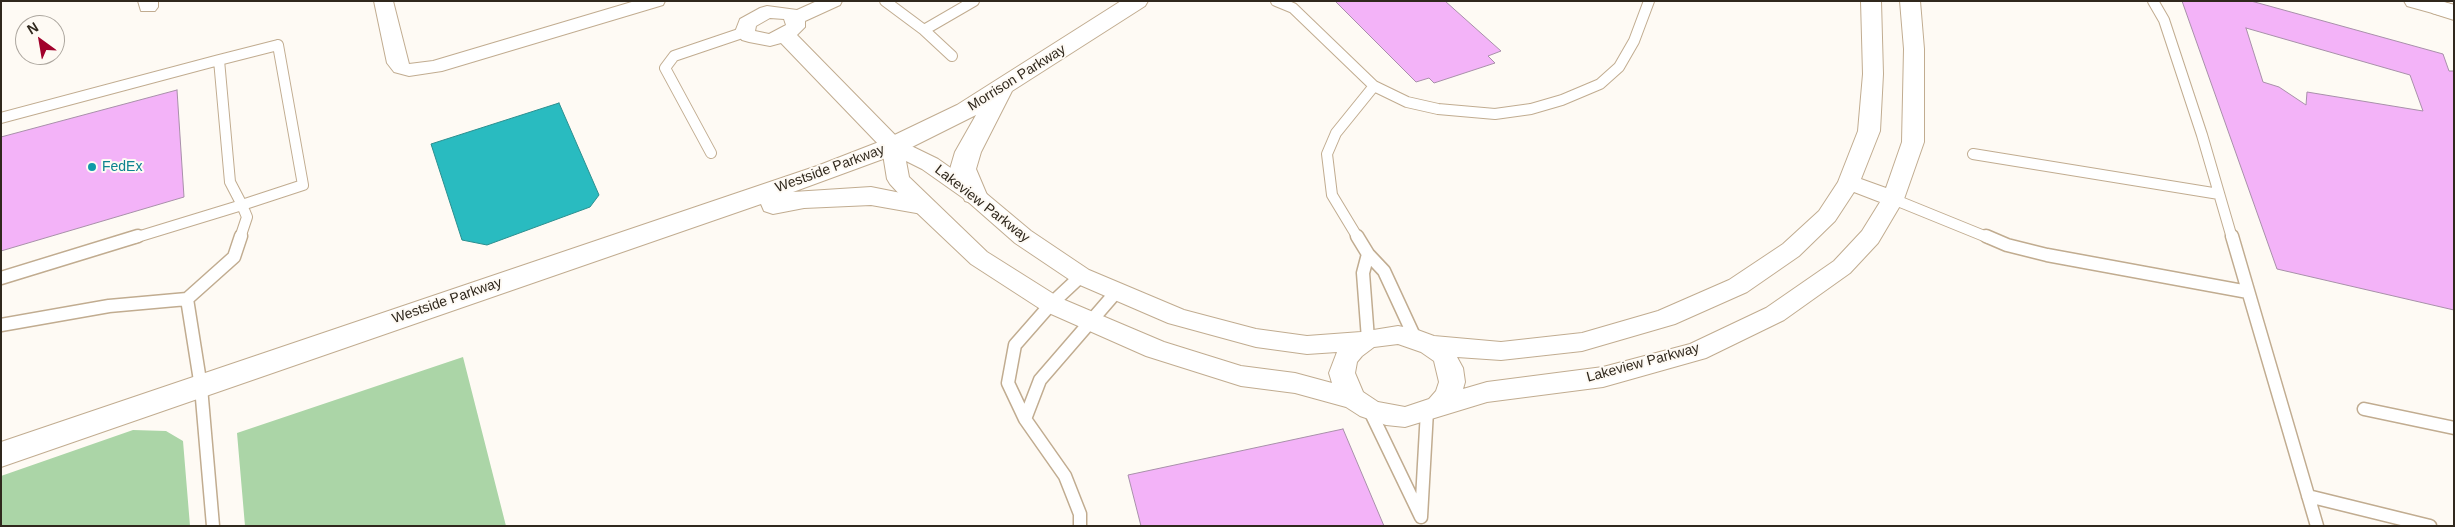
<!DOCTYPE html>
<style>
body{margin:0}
#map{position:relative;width:2455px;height:527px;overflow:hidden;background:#fefaf4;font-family:Arial,sans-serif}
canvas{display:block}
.frame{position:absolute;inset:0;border:2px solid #30281d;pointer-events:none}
.north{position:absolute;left:15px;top:15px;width:50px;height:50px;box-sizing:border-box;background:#fefaf4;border:1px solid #aca69e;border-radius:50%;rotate:328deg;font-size:14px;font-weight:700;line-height:20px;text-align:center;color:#30281d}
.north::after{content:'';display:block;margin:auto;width:18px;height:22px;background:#a1012b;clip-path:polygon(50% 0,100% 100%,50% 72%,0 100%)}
</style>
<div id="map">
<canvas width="2455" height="527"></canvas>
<div class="frame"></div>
<div class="north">N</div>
</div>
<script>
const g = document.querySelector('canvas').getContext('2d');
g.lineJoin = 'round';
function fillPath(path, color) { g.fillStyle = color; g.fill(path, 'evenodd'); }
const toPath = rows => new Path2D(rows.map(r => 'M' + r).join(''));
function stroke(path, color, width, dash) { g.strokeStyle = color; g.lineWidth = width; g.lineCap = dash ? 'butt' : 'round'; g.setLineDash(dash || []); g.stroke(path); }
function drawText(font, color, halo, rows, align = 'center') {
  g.font = font + ' Arial,sans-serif'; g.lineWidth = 4; g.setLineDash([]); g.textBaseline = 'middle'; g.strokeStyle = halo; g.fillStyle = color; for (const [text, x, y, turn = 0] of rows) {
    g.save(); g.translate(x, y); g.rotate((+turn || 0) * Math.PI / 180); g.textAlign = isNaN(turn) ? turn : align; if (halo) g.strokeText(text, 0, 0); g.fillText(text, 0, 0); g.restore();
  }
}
const green = toPath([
 [463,357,506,526,245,526,237,433],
 [133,430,166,431,183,441,190,526,1,526,1,476]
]);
const water = toPath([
 [559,103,599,195,590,207,487,245,462,240,431,144,559,103]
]);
const building = toPath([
 [1335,1,1445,1,1501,51,1488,56,1495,63,1434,83,1429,78,1416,82,1335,1],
 [2182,1,2251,1,2443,54,2449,71,2454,71,2454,310,2277,269,2182,1],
 [2246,28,2410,75,2423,111,2307,92,2306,105,2279,87,2263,82,2246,28],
 [177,90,184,197,1,251,1,137,177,90],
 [1343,429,1384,526,1141,526,1128,475,1343,429]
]);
const laneFar1 = toPath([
 [885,1,924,30,952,56],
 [1276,1,1293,8,1374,86,1336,133,1327,154,1332,195,1358,238],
 [2153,1,2164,20,2202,135,2232,238],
 [924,30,974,1],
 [278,45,303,185,242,205,230,182,219,60,278,45],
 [1374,86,1407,102,1438,109,1495,114,1531,109,1562,100,1600,84,1619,67,1634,41,1649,1],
 [1,118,219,60],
 [711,153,665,68,674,56,745,32],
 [1973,154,2219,194],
 [1893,199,1989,238],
 [134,238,242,205],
 [240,238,247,217,242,205]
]);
const lane = toPath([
 [1357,236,1368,254,1384,271,1415,338],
 [1986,236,2007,245,2047,255,2248,292],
 [2232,236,2317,526],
 [1368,254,1363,273,1368,339],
 [1081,276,1051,304,1015,345,1008,383,1025,419,1040,380,1117,291],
 [1,278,138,236],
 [1,325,109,306,187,299],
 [1369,409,1421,517,1427,411],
 [2364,409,2454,428],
 [1025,419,1065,476,1080,514,1080,526],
 [2308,496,2430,526],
 [213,526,201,387,187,299,234,257,241,236]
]);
const street = toPath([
 [138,1,158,1,158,7,155,11,141,11,138,1],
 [374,1,393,1,409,64,433,61,635,1,665,1,663,5,442,71,409,76,394,72,387,63,374,1],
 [817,1,842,1,840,5,805,21,805,27,797,35,901,141,938,159,982,190,1031,231,1089,270,1184,310,1256,329,1307,336,1361,332,1398,326,1415,329,1434,336,1501,342,1582,333,1658,311,1729,280,1783,244,1819,211,1838,182,1858,131,1863,74,1861,1,1881,1,1883,74,1880,131,1861,179,1886,188,1902,142,1904,49,1900,1,1920,1,1924,49,1924,142,1904,199,1878,243,1850,273,1784,320,1706,358,1603,387,1487,402,1405,427,1386,425,1360,416,1346,407,1295,393,1241,386,1146,356,1042,310,971,264,914,210,890,184,887,179,882,148,781,43,770,46,749,42,742,40,735,32,740,19,760,8,767,6,797,10,817,1],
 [770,18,784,19,786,25,769,34,755,31,756,26,770,18],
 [906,161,922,169,966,200,1015,243,1073,282,1168,323,1256,347,1307,354,1337,352,1329,373,1332,383,1295,373,1241,366,1164,342,1060,298,987,252,909,177,906,161],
 [1854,192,1880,202,1862,231,1834,261,1766,308,1690,344,1603,367,1487,382,1463,389,1465,382,1463,368,1457,357,1501,360,1582,351,1675,324,1747,292,1799,256,1835,221,1854,192],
 [1398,344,1421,352,1434,361,1439,382,1436,391,1429,399,1405,407,1378,402,1363,392,1355,373,1357,362,1362,356,1374,347,1398,344]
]);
const secondary = toPath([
 [1121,1,1148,1,1145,6,1012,91,981,152,976,169,987,195,983,201,974,204,965,201,950,169,955,152,976,115,902,152,793,192,871,187,931,199,935,205,931,211,922,214,871,205,804,208,773,214,764,211,761,204,1,467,1,442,817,166,884,140,957,105,1121,1],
 [2404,1,2440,1,2454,5,2454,19,2407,6,2404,1]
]);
const highway = toPath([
 [2440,1,2454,5,2454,20,2432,13,2429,8,2432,3,2440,1]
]);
const markers = [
 [92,167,5,"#0f9aa8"]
];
const streetNames = [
 ["Morrison Parkway",1017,78,-32],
 ["Westside Parkway",830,169,-20],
 ["Lakeview Parkway",982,204,38],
 ["Westside Parkway",447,301,-19],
 ["Lakeview Parkway",1643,363,-15]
];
const cultureNames = [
 ["FedEx",102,167]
];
fillPath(green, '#abd5a7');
fillPath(water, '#29bbc0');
stroke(water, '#2b8f8f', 1);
fillPath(building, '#f3b3f8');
stroke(building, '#a890a9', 1);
stroke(laneFar1, '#c1ac90', 12);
stroke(lane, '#c1ac90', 15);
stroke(street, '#c1ac90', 2);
stroke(secondary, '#c1ac90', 2);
stroke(highway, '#c1ac90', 2);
stroke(laneFar1, '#fff', 10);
stroke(lane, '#fff', 12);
fillPath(street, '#fff');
fillPath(secondary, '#fff');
fillPath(highway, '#fff');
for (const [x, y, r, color] of markers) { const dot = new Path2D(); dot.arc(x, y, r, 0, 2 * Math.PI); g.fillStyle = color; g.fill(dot); stroke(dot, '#fefaf4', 2); }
drawText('14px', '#30281d', '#fefaf4', streetNames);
drawText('14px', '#0d838f', '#fefaf4', cultureNames, 'left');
</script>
